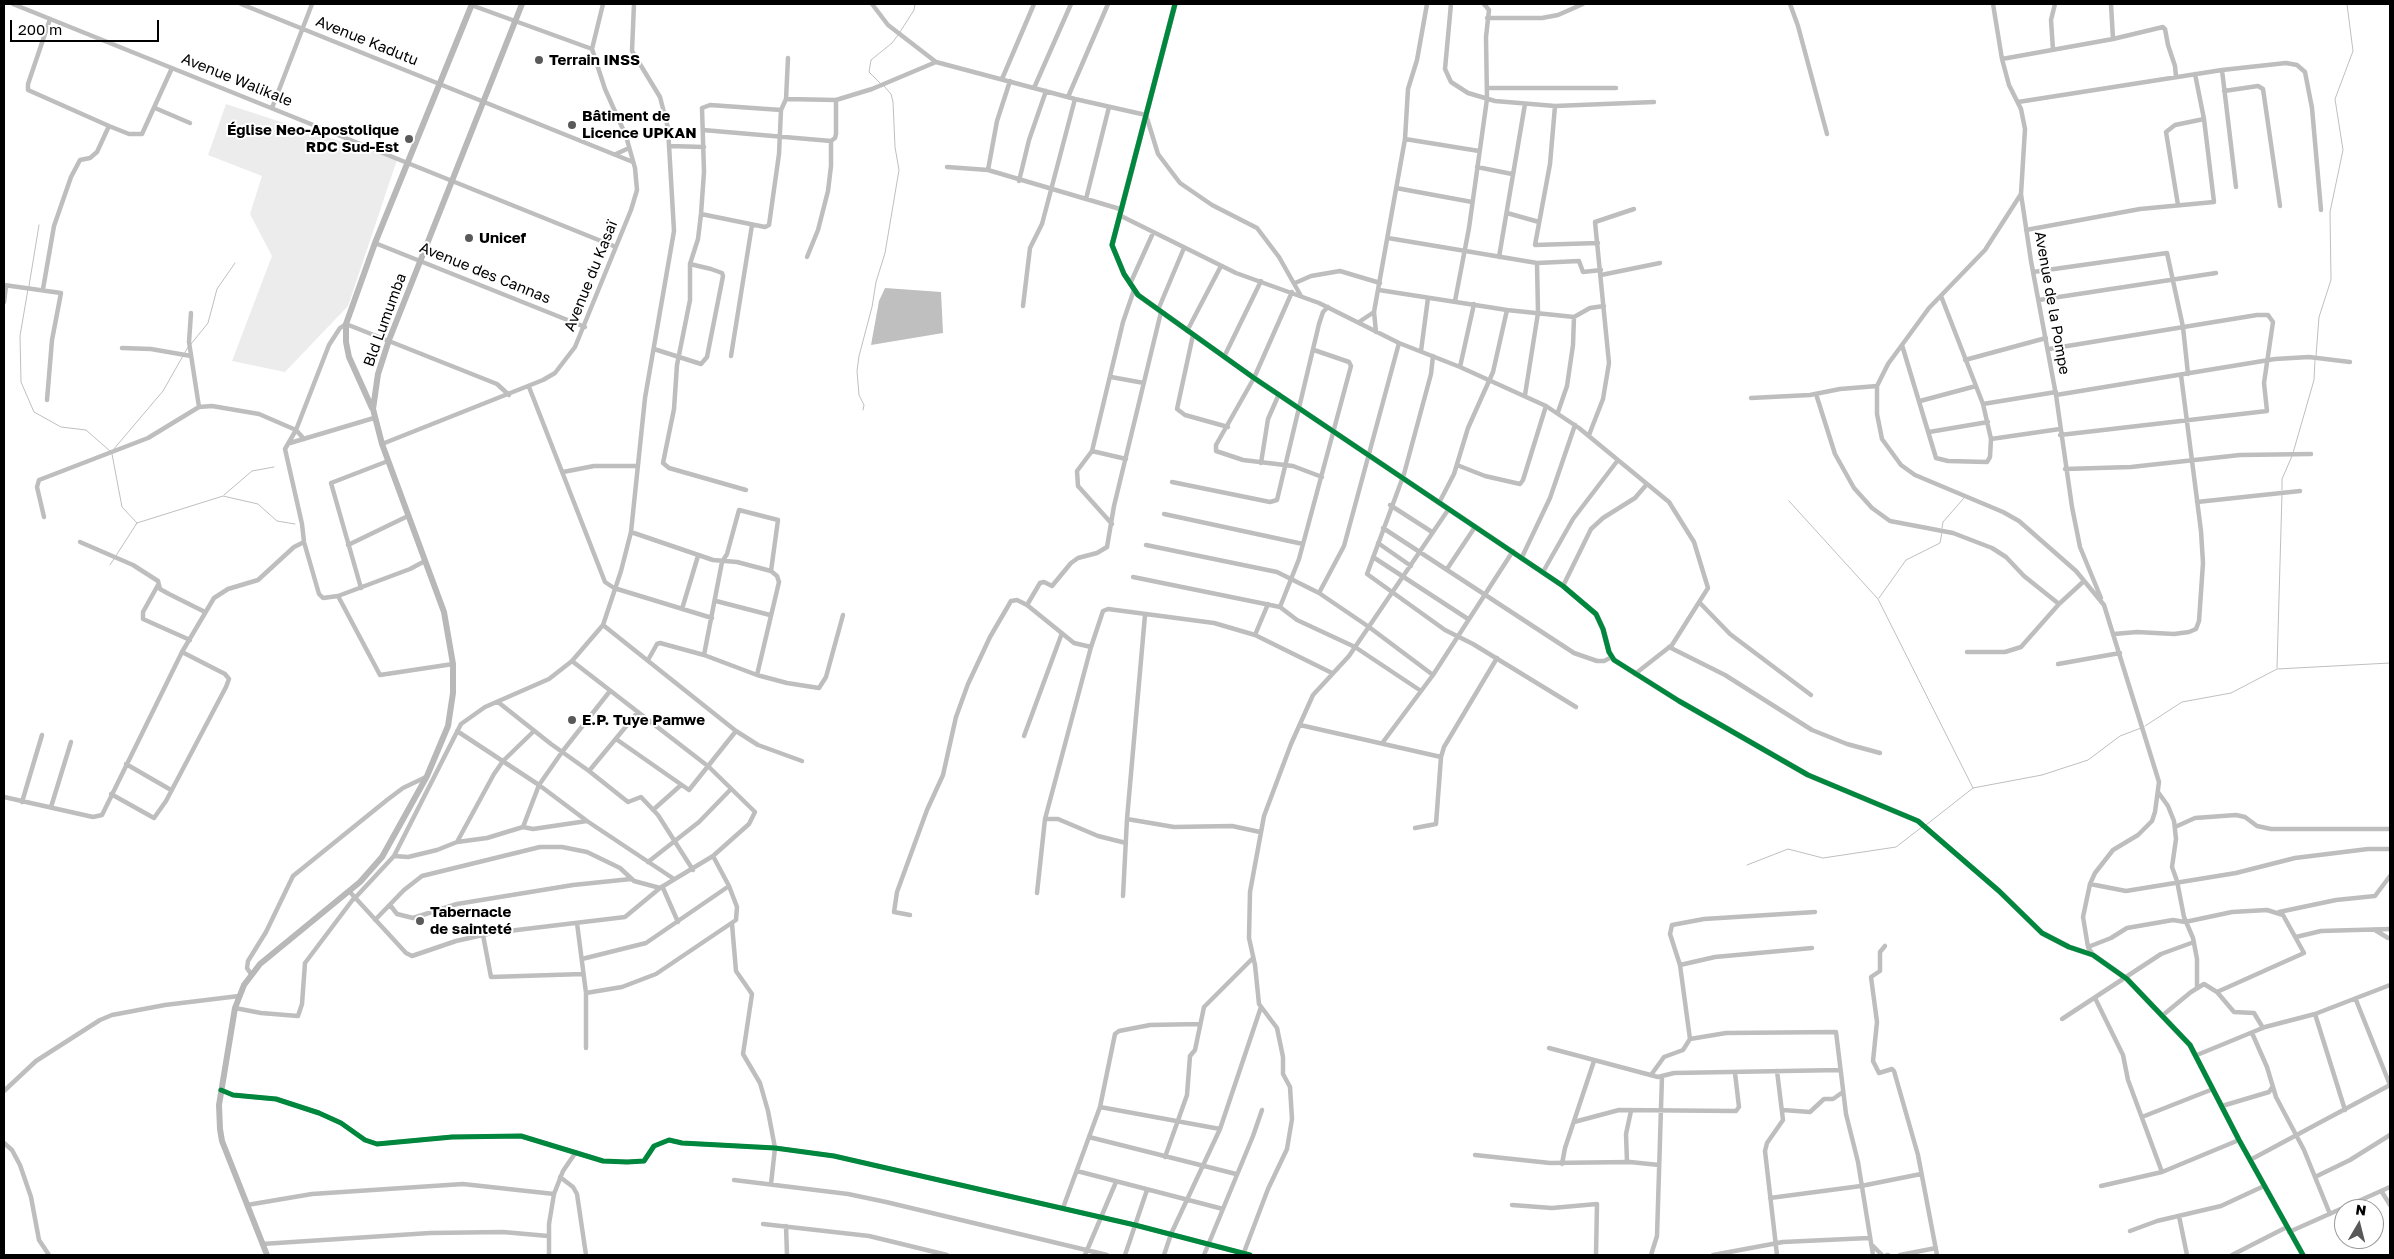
<!DOCTYPE html>
<meta charset="utf-8">
<style>
body{margin:0}
#map{position:relative;width:2394px;height:1259px;overflow:hidden;background:#fff;font-family:"Golos Text",sans-serif}
canvas{display:block}
.frame{position:absolute;inset:0;border:5px solid #000;pointer-events:none}
.north{position:absolute;left:2334px;top:1199px;width:50px;height:50px;box-sizing:border-box;background:#fff;border:1px solid #999;border-radius:50%;rotate:8deg;font-size:14px;font-weight:700;line-height:20px;text-align:center;color:#000}
.north::after{content:'';display:block;margin:auto;width:18px;height:22px;background:#595959;clip-path:polygon(50% 0,100% 100%,50% 72%,0 100%)}
.scale{position:absolute;left:10px;top:20px;width:149px;height:22px;box-sizing:border-box;border:2px solid #000;border-top:0;padding-left:6px;font-size:15px;line-height:18px;white-space:nowrap;color:#000;-webkit-text-stroke:4px #fff;paint-order:stroke}
</style>
<div id="map">
<canvas width="2394" height="1259"></canvas>
<div class="frame"></div>
<div class="north">N</div>
<div class="scale">200 m</div>
</div>
<script>
const g = document.querySelector('canvas').getContext('2d');
g.lineJoin = 'round';
function fillPath(path, color) { g.fillStyle = color; g.fill(path, 'evenodd'); }
const toPath = rows => new Path2D(rows.map(r => 'M' + r).join(''));
function stroke(path, color, width, dash) { g.strokeStyle = color; g.lineWidth = width; g.lineCap = dash ? 'butt' : 'round'; g.setLineDash(dash || []); g.stroke(path); }
function drawText(font, color, halo, rows, align = 'center') {
  g.font = font + ' "Golos Text",sans-serif'; g.lineWidth = 4; g.setLineDash([]); g.textBaseline = 'middle'; g.strokeStyle = halo; g.fillStyle = color; for (const [text, x, y, turn = 0] of rows) {
    g.save(); g.translate(x, y); g.rotate((+turn || 0) * Math.PI / 180); g.textAlign = isNaN(turn) ? turn : align; if (halo) g.strokeText(text, 0, 0); g.fillText(text, 0, 0); g.restore();
  }
}
const green = toPath([
 [226,104,397,160,348,306,285,372,232,361,272,256,250,214,262,176,208,155]
]);
const water = toPath([
 [885,288,941,292,943,333,871,345,879,301]
]);
const stream = toPath([
 [900,32,914,10,915,4],
 [881,84,869,72,871,60,892,43,898,35],
 [29,286,39,225],
 [28,289,20,336,21,382,34,412,61,427,86,430,110,451],
 [191,344,208,323,217,289,235,263],
 [2316,356,2319,317,2331,280,2330,212,2343,150,2335,99,2353,51,2347,4],
 [863,410,864,405,859,395,857,371,859,356,872,307,876,282,885,253,899,170,895,147,893,102,891,94,884,86],
 [113,450,163,391,188,347],
 [2293,453,2314,380,2315,360],
 [112,454,122,507,137,523],
 [2282,490,2282,479,2292,456],
 [224,495,252,471,274,467],
 [1789,501,1878,599,1973,788],
 [1942,528,1943,522,1964,498],
 [110,565,137,523,223,496,258,504,277,521,295,524],
 [1879,598,1906,560,1940,543,1942,532],
 [2277,668,2282,494],
 [2145,726,2182,702,2231,693,2277,669,2390,663],
 [1926,825,1973,788,2042,775,2088,760,2120,736,2141,728],
 [1747,865,1788,849,1823,858,1896,847,1922,827]
]);
const minor = toPath([
 [13,4,616,247],
 [241,4,633,162],
 [872,4,888,25,936,62,1075,99,1146,115,1158,154,1180,183,1212,205,1257,228,1279,257,1301,296],
 [1451,4,1445,69,1451,82,1468,93,1495,101,1555,106,1654,102],
 [1790,4,1798,26,1827,134],
 [1993,4,2002,59,2009,85,2021,109,2025,129,2021,194,2031,261,2056,395,2072,507,2080,547,2101,598],
 [2111,4,2113,39],
 [471,5,592,49],
 [1487,18,1542,18,1558,15,1583,4],
 [50,19,28,84,28,90,109,126,129,134,142,134,172,68],
 [2053,50,2051,20,2055,4],
 [2002,59,2113,39,2163,27,2165,29,2168,45,2175,66,2176,77],
 [2222,70,2236,187],
 [1002,79,1034,4],
 [1034,88,1071,4],
 [1487,88,1616,88],
 [2224,91,2258,86,2263,89,2280,206],
 [1068,97,1108,4],
 [786,99,836,100,872,89,936,62],
 [2018,102,2222,70,2286,63,2297,65,2305,72,2312,108,2321,210],
 [1555,106,1550,164,1535,245,1598,243],
 [155,108,190,123],
 [272,108,312,4],
 [703,130,831,141,835,138,836,134,836,100],
 [1405,139,1479,151],
 [670,146,704,147],
 [616,154,629,148],
 [947,167,988,170,1120,209],
 [1477,167,1512,174],
 [988,170,997,121,1010,81],
 [1019,181,1029,140,1046,91],
 [1396,188,1472,202],
 [2021,194,1985,250,1929,308,1888,364,1877,386,1877,414,1882,439,1901,465,1915,475,2003,512,2019,521,2076,571,2104,605,2159,782,2155,812,2152,821,2138,835,2113,850,2095,873,2090,884,2083,917,2088,947,2093,955],
 [1086,199,1109,107],
 [2178,205,2166,132,2175,125,2204,119],
 [1507,213,1539,222],
 [701,214,765,227,769,225,779,154,781,110,786,99,788,58],
 [1119,215,1236,273,1319,303,1399,343,1460,367,1546,406,1579,428,1669,502,1694,542,1708,588,1672,645,1635,674],
 [2026,230,2140,209,2214,202,2204,119,2195,74],
 [1388,238,1537,263,1579,261,1583,272,1601,270],
 [375,243,585,327],
 [807,257,818,230,828,191,831,166,831,141],
 [1499,257,1525,104],
 [2033,272,2167,253,2183,327,2188,374],
 [1601,275,1660,263],
 [1295,283,1311,276,1340,271,1380,283],
 [1130,284,1153,233],
 [4,285,61,293,52,340,47,400],
 [43,289,54,226,71,177,80,160,90,158,97,152,109,126],
 [1379,290,1507,310,1574,317,1590,308,1604,306],
 [1292,292,1254,378,1216,445,1216,451,1243,460,1293,466,1322,477],
 [2039,300,2216,273],
 [1455,301,1469,228,1487,99,1486,37,1489,10,1484,4],
 [4,302,6,286],
 [1023,306,1030,248,1042,224,1075,99],
 [1158,310,1184,248],
 [191,313,189,342,199,407],
 [1359,322,1374,312],
 [1187,331,1221,266],
 [1376,332,1374,312,1405,139,1408,89,1417,60,1427,4],
 [1193,335,1177,409,1185,415,1228,427],
 [1902,345,1936,458,1948,461,1987,462,1990,457,1991,439,1983,404,1941,296],
 [122,348,151,349,191,356],
 [654,349,701,364,707,357,723,276,722,273,711,269,690,264],
 [2049,349,2257,315,2268,315,2273,322,2264,383,2267,411,2060,435],
 [1421,351,1428,298],
 [731,356,752,225],
 [1433,356,1431,374,1404,474,1367,574,1445,630,1473,644,1576,707],
 [1224,357,1261,281],
 [1965,360,2046,338],
 [1460,367,1474,304],
 [1111,377,1144,383],
 [529,387,605,582,614,588,712,618],
 [1816,394,1835,454,1854,488,1872,508,1890,521,1953,533,1992,548,2006,557,2024,576,2059,604],
 [1525,395,1538,313,1537,263],
 [2056,395,2275,359,2309,357,2350,362],
 [1751,398,1810,395,1840,389,1877,386],
 [1920,401,1976,386],
 [1983,404,2056,392],
 [1558,412,1567,386,1573,345,1574,317],
 [1929,432,1988,422],
 [1589,435,1603,399,1609,363,1595,222,1634,209],
 [1991,439,2060,429],
 [290,443,374,418],
 [382,444,543,380,555,373,575,347,631,210,637,190,635,168,626,136,605,89,592,49,603,4],
 [1092,451,1126,459],
 [1261,463,1268,419,1279,394],
 [1457,465,1485,476,1520,484,1523,480,1546,406],
 [2065,469,2131,467,2240,455,2311,454],
 [563,472,594,466,638,466],
 [1172,482,1270,502,1277,500,1319,324,1323,312,1328,307],
 [746,490,669,468,663,463,674,409,677,365,690,300,690,264,698,239,701,214,704,172,702,108,710,105,781,110],
 [2197,502,2300,491],
 [1439,503,1454,474,1468,428,1493,372,1507,310],
 [1390,505,1432,532],
 [1164,514,1303,544],
 [44,517,37,487,39,480,148,438,199,407,212,406,259,414,296,430,304,439],
 [1112,524,1078,486,1077,471,1092,451,1123,322,1134,290],
 [1383,528,1574,653,1597,661,1604,661,1612,657],
 [631,532,713,560,737,562,771,571,777,576,779,582,757,675],
 [80,542,133,565,158,581,160,589,169,594,205,612],
 [1378,543,1411,566],
 [348,545,408,516],
 [1146,545,1277,572,1319,593,1369,627,1433,675],
 [1373,557,1468,619],
 [1522,557,1550,498,1575,425],
 [425,561,410,569,338,596,323,598,319,594,304,542,302,524,285,449,296,430,329,345,340,328,346,324,497,384,509,395],
 [1447,569,1475,527],
 [1543,572,1573,519,1618,460],
 [1133,577,1280,607,1297,620,1355,647,1421,691],
 [158,585,143,612,143,619,190,640],
 [1563,586,1591,529,1603,518,1635,498,1647,484],
 [361,588,331,483,388,461],
 [1319,593,1344,546,1399,343],
 [338,596,380,675,453,664],
 [716,601,770,615],
 [1700,603,1730,634,1811,695],
 [1027,605,1074,643,1091,647],
 [1280,607,1299,559,1351,366,1349,362,1314,350],
 [682,609,698,556],
 [603,625,736,731,758,745,802,761],
 [2114,634,2137,632,2174,634,2189,632,2196,629,2199,621,2203,563,2201,531,2181,375],
 [1255,635,1268,604],
 [1669,647,1725,675,1812,730,1847,744,1880,753],
 [1967,652,2005,652,2021,647,2059,604,2084,581],
 [704,655,722,562,727,554,739,510,778,520,771,571],
 [648,660,657,644,660,643,704,655,757,675,787,683,819,688,826,677,843,615],
 [2058,664,2120,653],
 [498,702,551,744,589,771,638,712],
 [1300,725,1441,757,1436,824,1415,828],
 [457,731,539,785,587,821,674,879],
 [1024,736,1062,633],
 [616,739,689,790,736,731],
 [1383,742,1433,675,1513,551],
 [1441,757,1444,747,1497,658],
 [126,764,171,790],
 [589,771,628,802,641,797,658,815,693,870],
 [2158,792,2168,806,2174,821,2176,839,2172,867,2177,881,2184,917,2193,938,2197,959,2197,988],
 [111,794,154,818,166,801,226,687,229,679,225,674,182,652],
 [4,797,93,817,102,815,182,652,214,598,228,589,258,580,294,547,304,542],
 [22,802,42,735],
 [51,807,71,742],
 [653,810,681,785],
 [1045,819,1058,819,1098,836,1126,843],
 [1127,819,1174,827,1232,826,1260,832],
 [523,827,539,785,562,752,610,691],
 [2175,827,2195,818,2236,815,2245,817,2257,826,2271,829,2390,829],
 [457,842,494,774,503,761,534,731],
 [394,856,408,857,437,850,457,842,487,838,523,827,533,829,587,821],
 [648,862,699,822,731,789],
 [2090,884,2126,891,2236,873,2295,858,2368,849,2390,849],
 [663,888,678,922],
 [349,891,406,953,412,956,456,941,492,933,625,917,660,888,713,856,749,824,755,812,709,767,572,661],
 [1037,893,1045,819,1091,647,1103,611,1108,609,1214,623,1255,635,1332,673],
 [1123,896,1127,819,1145,615],
 [354,899,394,856,461,724,485,707,549,679,572,661,603,625,621,571,631,532,645,398,674,231,668,128,660,97,632,51,634,4],
 [390,905,397,914,413,918,457,904,573,885,631,879],
 [2279,912,2336,900,2375,896,2390,876],
 [910,915,894,912,897,892,927,810,943,775,956,717,968,684,990,637,1011,601,1017,600,1027,605,1040,583,1044,582,1052,586,1071,563,1078,558,1097,553,1107,547,1114,506,1161,312],
 [375,920,404,890,422,876,540,847,562,847,587,852,620,868,634,881,660,888],
 [577,923,586,993,586,1048],
 [732,924,736,971,752,994,743,1054,760,1083,768,1111,775,1148,771,1184],
 [2375,930,2388,938],
 [483,935,491,977,583,974],
 [2296,937,2321,931,2390,929],
 [1885,946,1880,952,1880,971,1871,977,1877,1022,1873,1061,1879,1073,1892,1069,1894,1071,1918,1155,1937,1255],
 [2088,947,2111,938,2127,928,2173,920,2185,922,2232,912,2267,910,2283,915,2304,953,2217,992],
 [582,959,646,943,729,886],
 [1680,965,1715,957,1812,948],
 [251,974,247,968,248,961,266,932,293,876,387,800,403,788,426,777],
 [586,993,622,987,656,974,736,920,737,907,729,886,713,856],
 [2095,998,2123,1055,2128,1080,2162,1172],
 [2356,1000,2390,1085],
 [235,1008,261,1013,298,1016,302,1004,305,963,354,898],
 [2315,1014,2345,1110],
 [2163,1015,2191,992,2204,984,2217,992,2234,1012,2254,1013,2263,1028],
 [2062,1019,2161,954,2194,942],
 [2252,1033,2267,1067,2276,1097,2304,1150,2330,1214],
 [1690,1039,1726,1033,1836,1032,1846,1114,1858,1162,1873,1255],
 [1549,1048,1658,1077,1674,1073,1840,1070],
 [2197,1055,2265,1027,2315,1014,2390,985],
 [1777,1071,1783,1120,1767,1143,1765,1151,1777,1255],
 [1651,1075,1664,1057,1683,1050,1690,1039,1680,965,1670,934,1672,925,1704,919,1815,912],
 [221,1090,233,1095,276,1099,319,1113,341,1123,365,1140,377,1144,452,1137,521,1136,603,1161,627,1162,644,1161,654,1146,669,1140,682,1143,775,1148,834,1156,1135,1225,1250,1255],
 [4,1091,36,1061,100,1020,112,1015,165,1005,239,996],
 [2222,1106,2269,1092,2273,1086],
 [1100,1107,1220,1129],
 [1783,1110,1810,1112,1824,1099,1833,1099,1843,1092],
 [2142,1117,2213,1089],
 [1574,1122,1619,1110,1736,1111,1739,1107,1735,1073],
 [1089,1137,1236,1174],
 [4,1143,12,1150,20,1165,31,1197,39,1240,49,1255],
 [1475,1155,1550,1163,1630,1162,1659,1165],
 [1165,1157,1187,1095,1190,1056,1195,1050,1204,1007,1252,959],
 [2250,1160,2390,1085],
 [1627,1162,1626,1134,1631,1111],
 [1562,1164,1565,1148,1594,1061],
 [1077,1171,1223,1209],
 [560,1177,573,1187,577,1194,586,1255],
 [2315,1177,2350,1160,2390,1135],
 [734,1180,848,1194,886,1202,1107,1255],
 [2101,1186,2162,1172,2239,1140],
 [2382,1192,2390,1205],
 [1770,1198,1861,1186,1921,1174],
 [247,1205,312,1194,463,1184,554,1194],
 [1512,1205,1552,1208,1597,1204,1596,1255],
 [1063,1208,1100,1107,1115,1034,1119,1031,1150,1025,1200,1024],
 [2179,1216,2187,1255],
 [763,1224,869,1236,947,1255],
 [786,1226,787,1255],
 [2130,1231,2157,1221,2221,1206,2264,1186],
 [2289,1232,2390,1187],
 [262,1244,430,1233,503,1232,548,1236],
 [1871,1244,1882,1255],
 [549,1255,549,1224,554,1194,563,1171,576,1152],
 [1085,1255,1116,1182],
 [1125,1255,1147,1190],
 [1164,1255,1171,1234,1220,1129,1261,1007],
 [1204,1255,1253,1136,1262,1110],
 [1243,1255,1268,1189,1287,1149,1292,1119,1290,1087,1283,1074,1283,1057,1277,1028,1259,1004,1255,965,1249,938,1250,892,1264,816,1291,744,1313,695,1349,656,1448,510],
 [1651,1255,1657,1236,1662,1076],
 [1713,1255,1783,1242,1869,1238],
 [1887,1255,1888,1255],
 [1900,1255,1936,1248],
 [2232,1255,2287,1227]
]);
const tertiary = toPath([
 [1175,4,1112,245,1124,274,1138,295,1254,378,1563,586,1596,614,1603,629,1609,652,1614,660,1679,701,1808,775,1918,821,1999,891,2042,933,2069,947,2093,955,2127,979,2190,1045,2239,1140,2303,1255]
]);
const secondary = toPath([
 [372,408,349,357,346,342,346,324,375,243,472,4],
 [267,1255,222,1141,220,1129,219,1105,235,1008,244,985,260,964,360,882,382,857,427,776,448,726,453,693,453,664,444,612,382,444,373,409,378,374,389,340,522,4]
]);
const cycleway = toPath([
 [1175,4,1112,245,1124,274,1138,295,1254,378,1563,586,1596,614,1603,629,1609,652,1614,660,1679,701,1808,775,1918,821,1999,891,2042,933,2069,947,2093,955,2127,979,2190,1045,2239,1140,2303,1255],
 [221,1090,233,1095,276,1099,319,1113,341,1123,365,1140,377,1144,452,1137,521,1136,603,1161,627,1162,644,1161,654,1146,669,1140,682,1143,775,1148,834,1156,1135,1225,1250,1255]
]);
const markers = [
 [539,60,5,"#595959"],
 [572,125,5,"#595959"],
 [409,139,5,"#595959"],
 [469,238,5,"#595959"],
 [572,720,5,"#595959"],
 [420,921,5,"#595959"]
];
const streetNames = [
 ["Avenue Kadutu",367,41,22],
 ["Avenue Walikale",237,80,22],
 ["Avenue des Cannas",485,273,22],
 ["Avenue du Kasaï",591,276,-68],
 ["Avenue de la Pompe",2052,303,80],
 ["Bld Lumumba",385,320,-70]
];
const poiNames = [
 ["Terrain INSS",549,60],
 ["Bâtiment de",582,116],
 ["Licence UPKAN",582,133],
 ["Église Neo-Apostolique",399,130,"right"],
 ["RDC Sud-Est",399,147,"right"],
 ["Unicef",479,238],
 ["E.P. Tuye Pamwe",582,720],
 ["Tabernacle",430,912],
 ["de sainteté",430,929]
];
fillPath(green, '#ececec');
fillPath(water, '#bfbfbf');
stroke(stream, '#bfbfbf', 1);
stroke(minor, '#bebebe', 4.5);
stroke(tertiary, '#bebebe', 5.5);
stroke(secondary, '#b8b8b8', 6);
stroke(cycleway, '#00873e', 5);
for (const [x, y, r, color] of markers) { const dot = new Path2D(); dot.arc(x, y, r, 0, 2 * Math.PI); g.fillStyle = color; g.fill(dot); stroke(dot, '#fff', 2); }
drawText('15px', '#000', '#fff', streetNames);
drawText('bold 15px', '#000', '#fff', poiNames, 'left');
</script>
